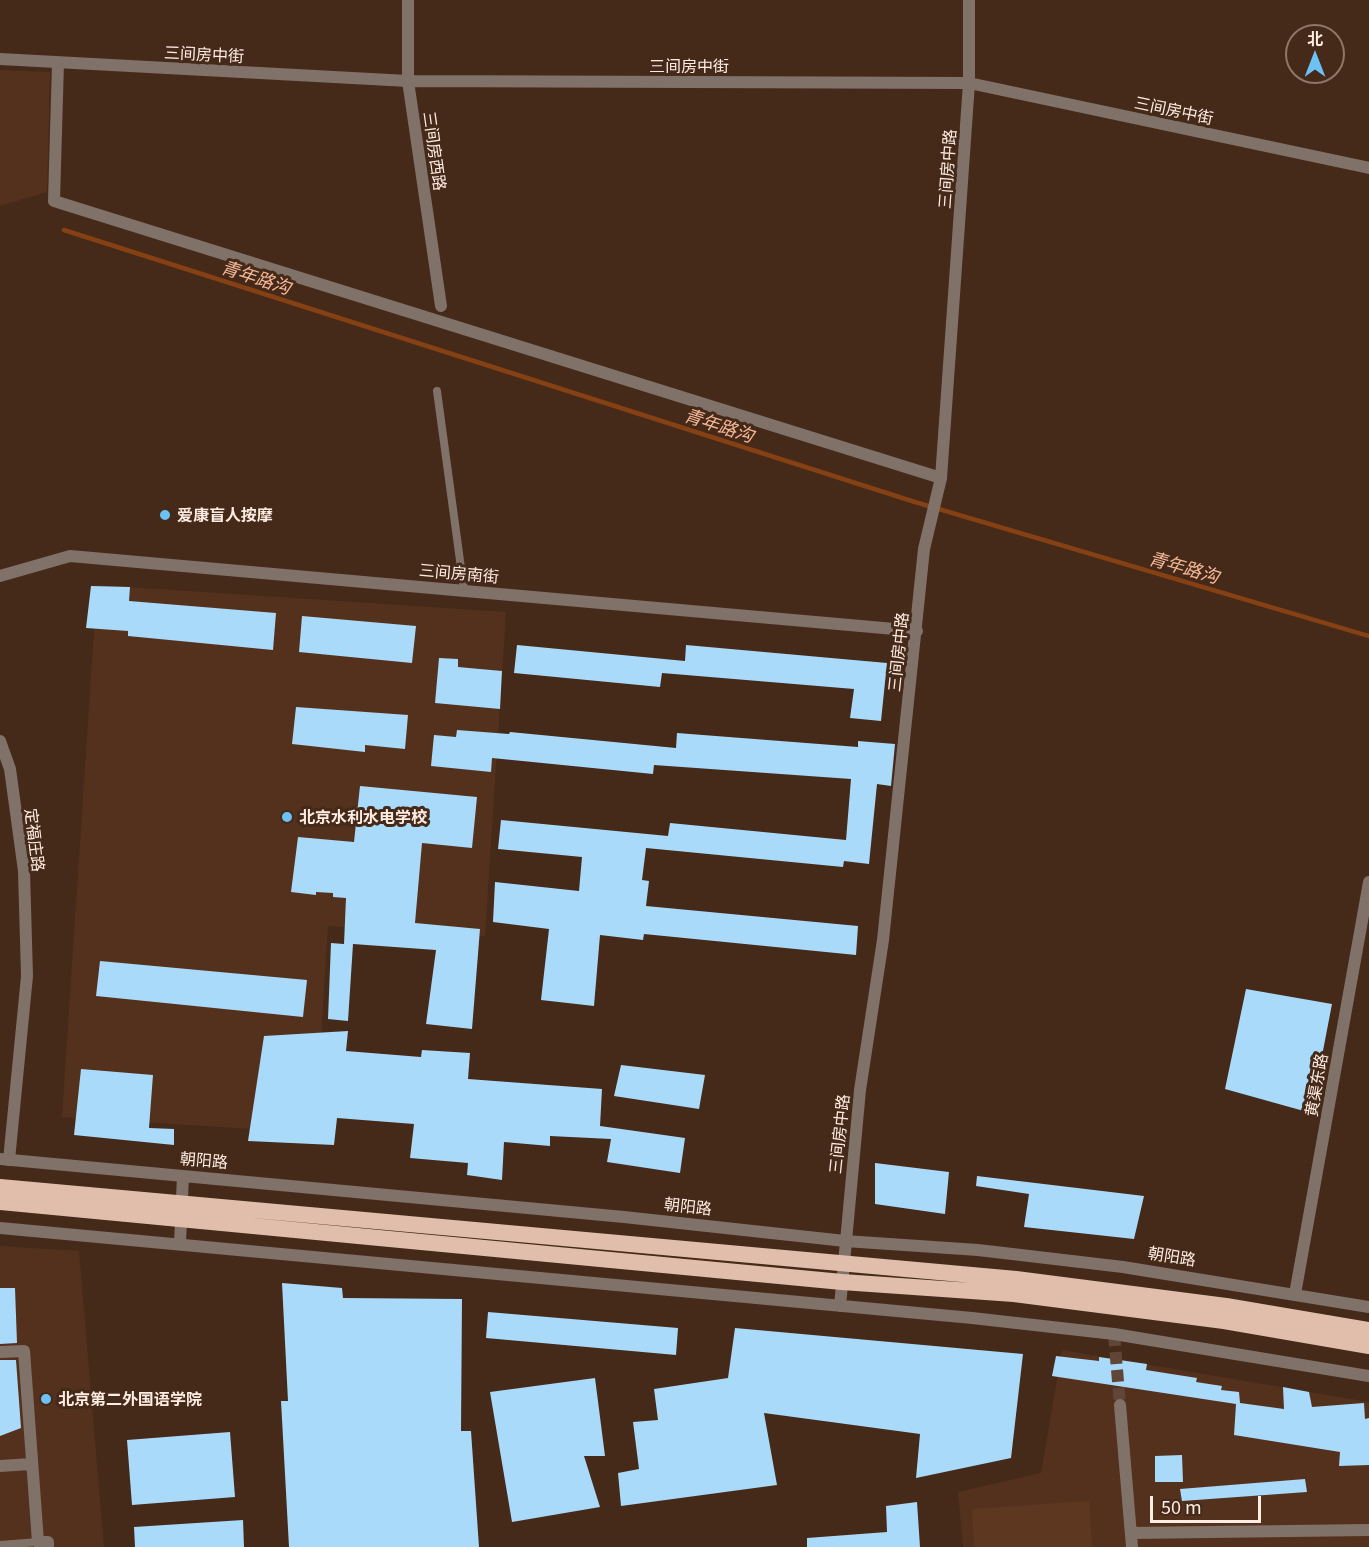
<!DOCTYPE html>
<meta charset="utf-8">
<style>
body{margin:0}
#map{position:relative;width:1369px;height:1547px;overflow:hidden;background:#452919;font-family:Georgia,"Noto Sans SC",serif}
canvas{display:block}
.north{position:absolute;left:1285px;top:24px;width:60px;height:60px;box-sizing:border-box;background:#452919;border:2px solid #8f7769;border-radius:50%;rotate:0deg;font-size:16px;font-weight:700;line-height:24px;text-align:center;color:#ffece2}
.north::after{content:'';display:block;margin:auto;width:21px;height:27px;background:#6ec2f3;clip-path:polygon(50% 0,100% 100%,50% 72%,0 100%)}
.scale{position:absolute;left:1150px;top:1496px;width:111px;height:27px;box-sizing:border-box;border:3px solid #ffece2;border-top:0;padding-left:8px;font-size:18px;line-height:21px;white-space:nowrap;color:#ffece2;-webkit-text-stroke:4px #452919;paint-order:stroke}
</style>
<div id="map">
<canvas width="1369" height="1547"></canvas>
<div class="north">北</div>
<div class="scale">50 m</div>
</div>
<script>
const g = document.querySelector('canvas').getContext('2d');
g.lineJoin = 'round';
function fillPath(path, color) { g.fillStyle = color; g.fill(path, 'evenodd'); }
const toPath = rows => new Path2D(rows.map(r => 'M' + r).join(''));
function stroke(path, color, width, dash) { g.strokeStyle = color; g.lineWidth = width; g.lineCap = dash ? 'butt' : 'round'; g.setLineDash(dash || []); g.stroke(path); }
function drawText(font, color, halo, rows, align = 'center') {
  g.font = font + ' Georgia,"Noto Sans SC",serif'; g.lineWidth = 6; g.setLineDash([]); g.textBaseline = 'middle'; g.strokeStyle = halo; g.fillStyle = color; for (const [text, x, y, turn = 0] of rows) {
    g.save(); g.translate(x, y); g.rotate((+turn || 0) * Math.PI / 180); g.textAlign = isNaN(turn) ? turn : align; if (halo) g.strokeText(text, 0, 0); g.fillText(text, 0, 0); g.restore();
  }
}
const built = toPath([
 [0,70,50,72,47,192,0,206],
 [97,585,506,612,485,936,328,926,315,1133,62,1117],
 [0,1246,79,1251,104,1547,0,1547],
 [1062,1350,1369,1402,1369,1547,963,1547,958,1492,1041,1473]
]);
const green = toPath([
 [1089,1501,1092,1547,974,1547,972,1509]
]);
const stream = toPath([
 [64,230,915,502,1369,636]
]);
const building = toPath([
 [91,586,130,587,129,601,276,613,273,650,128,636,128,631,86,628],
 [302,616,416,626,412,663,299,652],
 [517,645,685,661,686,645,887,663,881,721,850,718,854,689,662,673,660,687,514,673],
 [439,658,458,659,458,667,502,671,500,709,435,703],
 [296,707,408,715,405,749,365,745,365,752,292,744],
 [457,730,509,734,510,732,676,748,677,733,858,747,858,741,895,744,891,786,877,784,869,864,844,861,843,867,646,848,642,880,649,881,646,906,858,926,856,955,644,934,643,940,600,935,594,1006,541,1000,549,929,493,922,495,882,579,891,582,857,498,849,501,820,668,836,670,823,846,840,851,779,654,765,653,774,492,758,491,772,431,766,434,735,456,737],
 [360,786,477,797,472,848,422,843,415,923,480,929,472,1029,426,1024,436,950,353,944,348,1021,328,1019,331,943,344,944,346,898,333,897,333,893,316,892,316,895,291,892,298,837,354,842],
 [100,961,307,980,303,1017,96,996],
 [1246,989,1332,1004,1311,1113,1225,1089],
 [348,1031,346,1051,421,1057,422,1050,470,1053,468,1079,602,1089,600,1126,685,1138,680,1173,607,1162,611,1139,550,1136,550,1146,504,1142,502,1180,467,1175,468,1163,410,1158,414,1124,337,1118,334,1145,248,1141,264,1036],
 [621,1065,705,1075,699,1109,614,1096],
 [81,1069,153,1075,149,1128,174,1129,174,1145,74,1135],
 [875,1163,949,1172,945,1214,875,1204],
 [977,1176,1144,1196,1134,1239,1024,1227,1029,1194,976,1186],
 [282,1283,342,1288,343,1298,462,1299,461,1431,471,1431,479,1547,289,1547,281,1401,288,1401],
 [0,1288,15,1288,17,1343,0,1344],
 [488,1312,678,1328,676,1355,486,1338],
 [735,1328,1023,1354,1011,1458,916,1478,920,1434,764,1413,777,1485,621,1506,618,1473,639,1469,633,1422,658,1420,654,1389,728,1378],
 [1056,1356,1099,1361,1099,1357,1147,1364,1146,1370,1197,1378,1196,1382,1222,1386,1221,1390,1239,1392,1240,1403,1284,1409,1283,1387,1309,1392,1312,1407,1364,1403,1365,1419,1369,1418,1369,1465,1339,1466,1340,1452,1234,1435,1236,1404,1052,1376],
 [0,1360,16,1360,21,1428,0,1436],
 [595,1378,605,1456,584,1456,600,1507,512,1522,490,1392],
 [230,1432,235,1497,132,1505,127,1440],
 [1182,1455,1183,1482,1155,1482,1155,1456],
 [1305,1479,1307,1492,1182,1501,1180,1489],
 [917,1502,920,1547,807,1547,807,1538,887,1532,886,1506],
 [243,1520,244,1547,135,1547,134,1527]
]);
const minorTunnel = toPath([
 [1114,1334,1120,1405]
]);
const service = toPath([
 [437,391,464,590],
 [0,1545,38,1542]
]);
const minor = toPath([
 [58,63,54,201,941,478],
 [0,576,70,556,917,631],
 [0,741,10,769,24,871,27,976,9,1160],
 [0,1352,24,1351,38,1542,48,1542,48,1547],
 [1120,1405,1132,1547],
 [0,1466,31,1464],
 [1131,1533,1369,1530]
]);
const tertiary = toPath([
 [408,0,408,81,441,306],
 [0,59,408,81,969,83,1369,168],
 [0,1159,624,1217,845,1241,978,1250,1123,1267,1369,1307],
 [0,1228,972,1318,1114,1334,1369,1376],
 [180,1243,183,1176],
 [1295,1294,1369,882],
 [840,1306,860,1090,883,940,924,549,941,478,969,83,969,0]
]);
const trunk = toPath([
 [0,1187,1016,1279,1226,1306,1369,1330],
 [0,1202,842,1282,1014,1294,1224,1321,1369,1346]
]);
const markers = [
 [165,515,6,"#6ec2f3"],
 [287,817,6,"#6ec2f3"],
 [46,1399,6,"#6ec2f3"]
];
const streetNames = [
 ["三间房中街",204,54,3],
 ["三间房中街",689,66],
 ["三间房中街",1174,110,12],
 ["三间房西路",435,151,82],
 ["三间房中路",947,169,-86],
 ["三间房南街",459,573,5],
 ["三间房中路",898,652,-84],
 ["定福庄路",35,840,83],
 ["黄渠东路",1316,1085,-80],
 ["三间房中路",839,1134,-84],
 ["朝阳路",204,1160,5],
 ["朝阳路",688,1206,6],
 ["朝阳路",1172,1256,9]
];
const poiNames = [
 ["爱康盲人按摩",177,515],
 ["北京水利水电学校",299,817],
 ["北京第二外国语学院",58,1399]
];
const waterNames = [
 ["青年路沟",256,277,18],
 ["青年路沟",719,425,18],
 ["青年路沟",1184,567,16]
];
fillPath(built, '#54311d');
fillPath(green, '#5e3720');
stroke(stream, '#854113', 4.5);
fillPath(building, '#aadaf9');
stroke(minorTunnel, '#614637', 12, [12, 6]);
stroke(service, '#807169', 8);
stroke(minor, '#807169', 12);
stroke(tertiary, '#807169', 12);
stroke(trunk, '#e0beab', 16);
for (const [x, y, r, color] of markers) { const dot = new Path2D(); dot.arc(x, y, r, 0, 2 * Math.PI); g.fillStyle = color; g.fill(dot); stroke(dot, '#452919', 2); }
drawText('16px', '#ffece2', '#452919', streetNames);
drawText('bold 16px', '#ffece2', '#452919', poiNames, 'left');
drawText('italic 18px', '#f7ba99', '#452919', waterNames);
</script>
